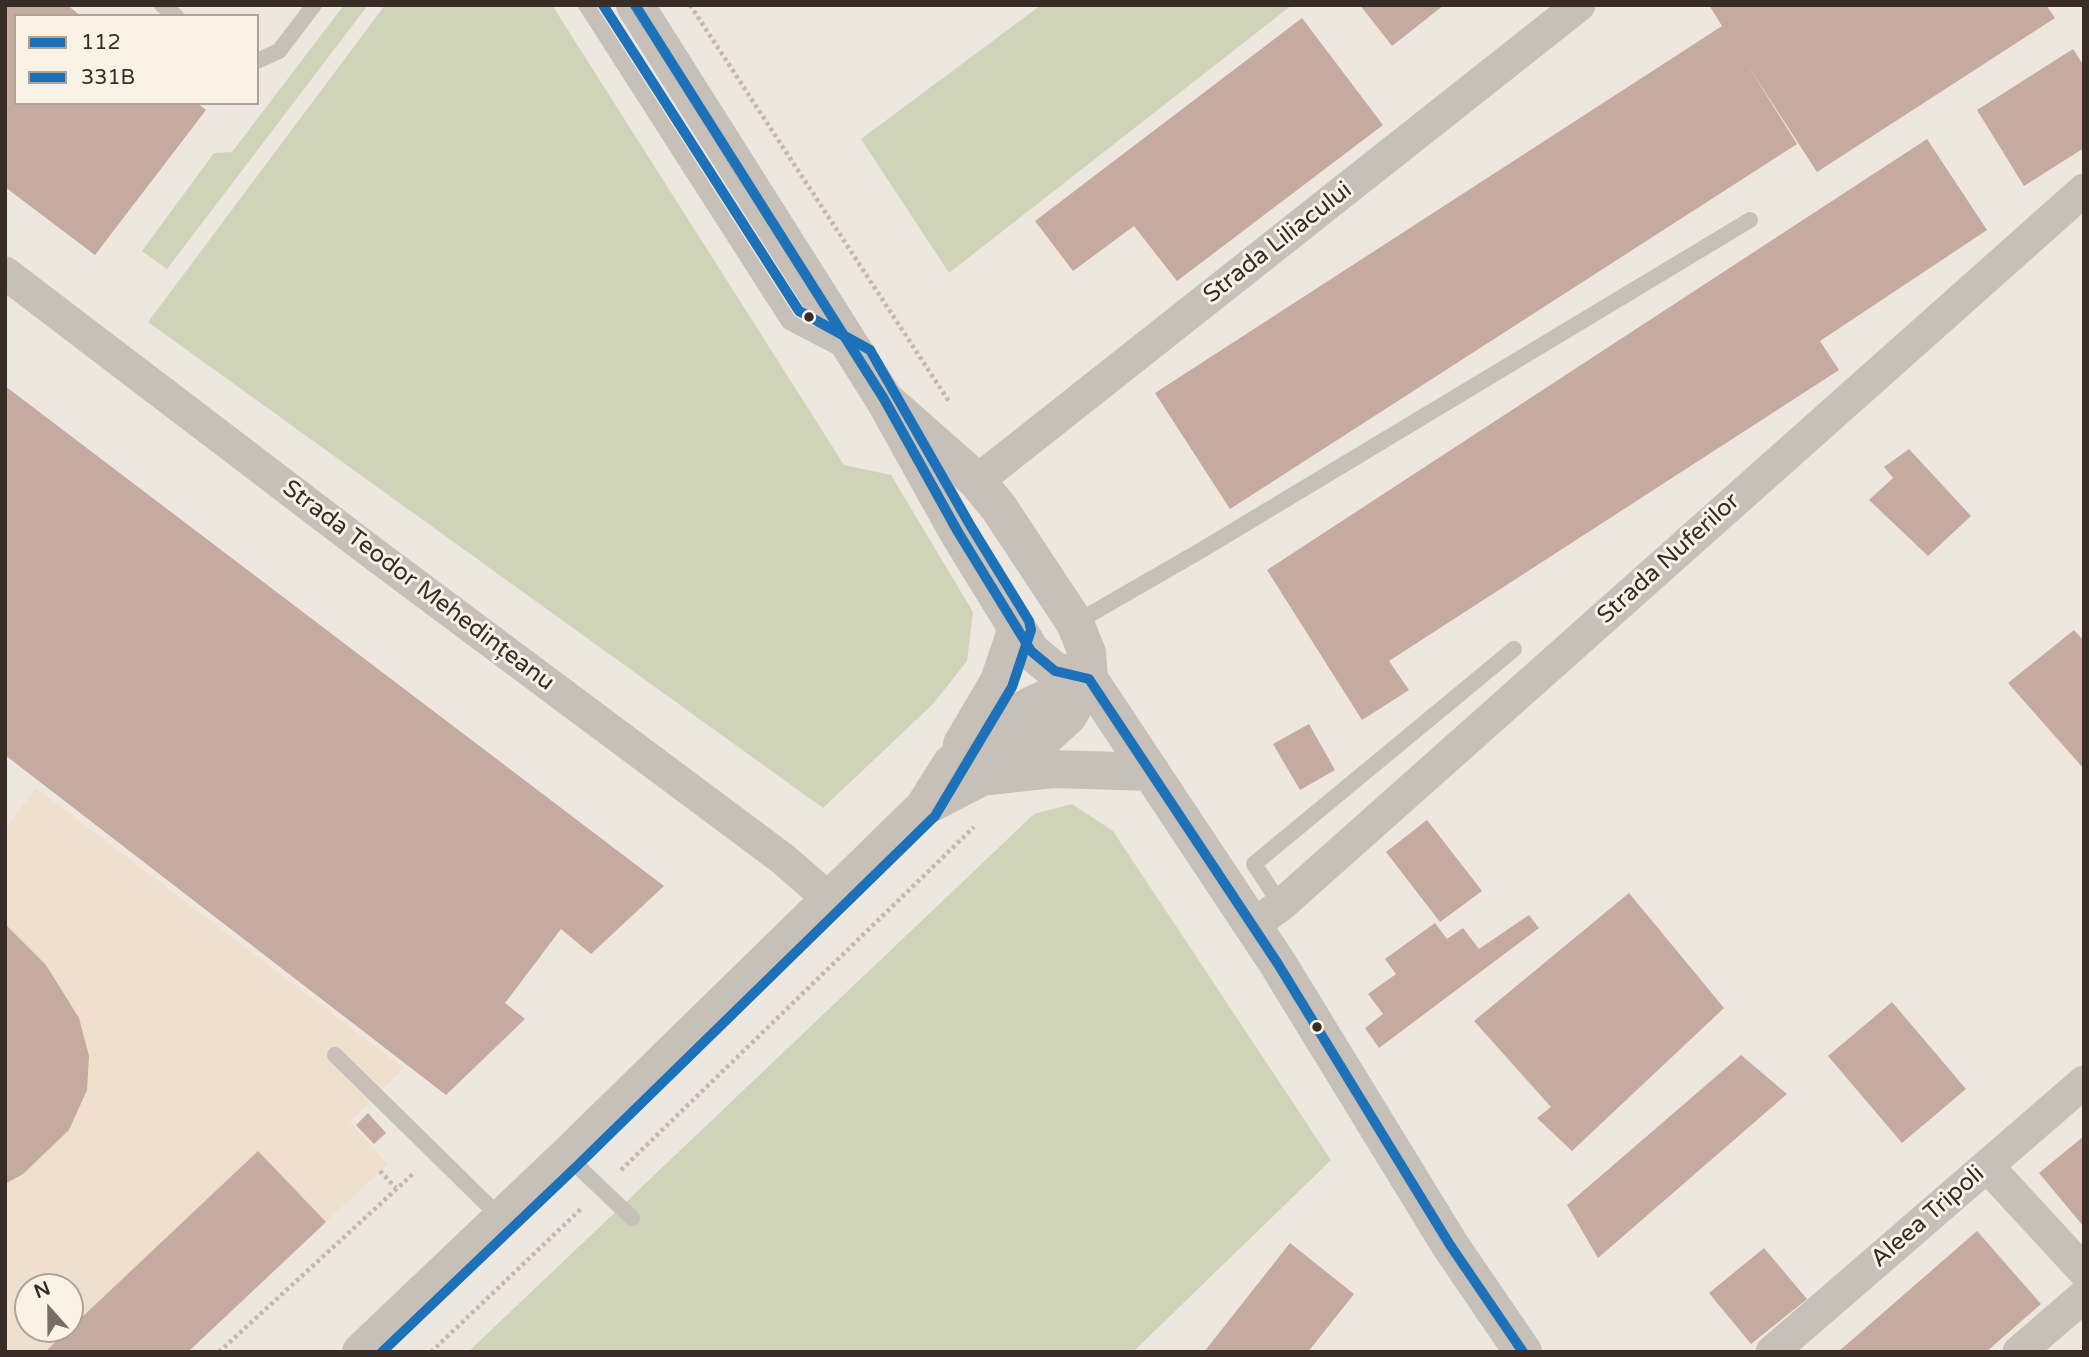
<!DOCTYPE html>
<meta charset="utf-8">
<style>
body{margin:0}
#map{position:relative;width:2089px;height:1357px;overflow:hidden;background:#eee7df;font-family:"Varela Round",sans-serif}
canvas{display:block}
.frame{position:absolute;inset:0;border:7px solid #382c26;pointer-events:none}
.legend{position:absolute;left:14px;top:14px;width:245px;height:91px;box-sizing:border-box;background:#fbf2e6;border:2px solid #ada399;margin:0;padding:9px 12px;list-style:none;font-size:21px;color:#382c26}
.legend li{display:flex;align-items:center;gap:14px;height:35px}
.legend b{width:35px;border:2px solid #ada399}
.north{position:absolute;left:14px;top:1273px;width:70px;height:70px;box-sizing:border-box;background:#fbf2e6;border:2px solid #ada399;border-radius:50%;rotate:339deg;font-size:19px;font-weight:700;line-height:28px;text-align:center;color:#382c26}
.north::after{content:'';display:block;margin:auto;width:24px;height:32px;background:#786d67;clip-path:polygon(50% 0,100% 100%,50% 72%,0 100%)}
</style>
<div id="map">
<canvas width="2089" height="1357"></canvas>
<div class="frame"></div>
<ul class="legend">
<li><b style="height:9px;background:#1d71b8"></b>112</li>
<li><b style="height:9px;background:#1d71b8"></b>331B</li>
</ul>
<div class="north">N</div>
</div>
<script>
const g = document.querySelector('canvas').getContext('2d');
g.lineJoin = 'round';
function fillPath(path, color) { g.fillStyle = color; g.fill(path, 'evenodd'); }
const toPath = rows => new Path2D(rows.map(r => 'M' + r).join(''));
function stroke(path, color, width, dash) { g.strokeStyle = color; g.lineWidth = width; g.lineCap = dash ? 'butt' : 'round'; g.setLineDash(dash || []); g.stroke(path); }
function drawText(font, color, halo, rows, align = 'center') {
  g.font = font + ' "Varela Round",sans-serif'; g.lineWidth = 6; g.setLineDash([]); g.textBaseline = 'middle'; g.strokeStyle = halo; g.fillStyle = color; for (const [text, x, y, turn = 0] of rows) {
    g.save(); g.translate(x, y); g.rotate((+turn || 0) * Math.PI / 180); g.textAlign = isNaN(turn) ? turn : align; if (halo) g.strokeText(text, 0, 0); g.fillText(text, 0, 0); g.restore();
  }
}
const green = toPath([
 [344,5,368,5,167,269,142,251,214,153,232,152],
 [385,5,552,5,844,465,891,475,973,612,967,661,933,704,823,808,148,322],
 [1041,5,1292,5,949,273,861,139],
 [1072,804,1113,831,1331,1160,1133,1352,468,1352,1034,814]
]);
const plaza = toPath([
 [36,788,404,1068,350,1122,388,1164,326,1222,258,1151,70,1328,70,1287,28,1287,28,1329,69,1329,45,1352,5,1352,5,829]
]);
const building = toPath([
 [5,5,67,5,81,16,16,16,16,103,197,103,206,110,95,255,5,187],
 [1360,5,1444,5,1392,46],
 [1709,5,2046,5,2055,18,1817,172,1747,64,1797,144,1230,509,1155,393,1722,26],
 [1302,18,1383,125,1177,281,1134,226,1073,271,1035,221],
 [2073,49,2084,66,2084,148,2024,186,1977,110],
 [1927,139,1987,230,1820,341,1839,370,1389,661,1409,690,1362,720,1267,570],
 [5,386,664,886,591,954,561,929,505,1003,525,1019,446,1095,5,755],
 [1909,449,1971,516,1928,556,1869,500,1893,478,1884,467],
 [2074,630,2084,641,2084,769,2008,683],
 [1309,724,1335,770,1300,790,1273,744],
 [1427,820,1482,891,1440,922,1386,852],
 [1629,893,1724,1008,1572,1151,1537,1118,1551,1107,1474,1021],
 [1529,915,1539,928,1379,1048,1365,1028,1383,1014,1368,994,1396,974,1385,959,1435,923,1447,939,1463,928,1479,949],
 [5,924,46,965,79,1018,89,1056,87,1090,69,1130,23,1174,5,1184],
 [1892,1002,1966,1089,1902,1143,1828,1056],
 [1741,1055,1787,1094,1598,1258,1567,1205],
 [368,1113,386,1133,374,1144,356,1125],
 [2084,1136,2084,1227,2039,1173],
 [258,1151,326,1222,188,1352,45,1352],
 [1977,1231,2041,1304,1986,1352,1838,1352],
 [1290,1243,1354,1294,1308,1352,1204,1352],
 [1764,1248,1807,1299,1751,1344,1709,1293]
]);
const path = toPath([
 [690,5,950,403],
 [621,1170,974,827],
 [380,1171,396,1188],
 [219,1352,415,1172],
 [431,1352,582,1208]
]);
const service = toPath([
 [162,5,176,16],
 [586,5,789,322,841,349],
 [257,61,279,51,314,5],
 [1075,623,1200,551,1750,220],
 [1281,905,1254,864,1514,649],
 [335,1055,501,1218],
 [567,1156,632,1218]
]);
const minor = toPath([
 [5,273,374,554,783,859,829,899],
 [977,481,1579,5],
 [1252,926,1281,905,2084,190],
 [1987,1166,2084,1271],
 [1772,1352,2084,1082],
 [2019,1352,2084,1296]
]);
const tertiary = toPath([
 [635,5,884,399,958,532,1031,651,1055,671,1089,679],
 [884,399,977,481,999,508,1075,623,1087,653,1089,679,1278,964,1450,1245,1523,1352],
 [962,744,999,681,1017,628],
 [989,776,1053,769,1151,772],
 [926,806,980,778,1046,736,1068,716,1089,679],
 [361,1352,567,1156,924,807,951,764,995,726,1032,705,1089,679]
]);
const bus1 = toPath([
 [635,5,884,399,958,532,1031,651,1055,671,1089,679,1278,964,1450,1245,1523,1352]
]);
const bus2 = toPath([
 [382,1352,577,1166,935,816,1012,687,1031,630,1029,621,970,525,870,350,799,311,603,5]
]);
const markers = [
 [809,317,6,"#382c26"],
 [1317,1027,6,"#382c26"]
];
const streetNames = [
 ["Strada Liliacului",1278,243,-38],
 ["Strada Nuferilor",1669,559,-42],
 ["Strada Teodor Mehedințeanu",418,586,37],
 ["Aleea Tripoli",1928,1217,-41]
];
fillPath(green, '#cfd4b8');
fillPath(plaza, '#eee0cd');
fillPath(building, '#c4aa9f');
stroke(path, '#c0b8b1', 4.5, [3.5, 3.5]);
stroke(service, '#c7c0b9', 16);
stroke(minor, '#c7c0b9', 33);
stroke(tertiary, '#c7c0b9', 38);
stroke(bus1, '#1d71b8', 10);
stroke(bus2, '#1d71b8', 10);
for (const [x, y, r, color] of markers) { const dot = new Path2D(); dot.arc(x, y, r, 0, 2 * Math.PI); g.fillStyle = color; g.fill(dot); stroke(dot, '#fbf2e6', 2.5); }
drawText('24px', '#382c26', '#fbf2e6', streetNames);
</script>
